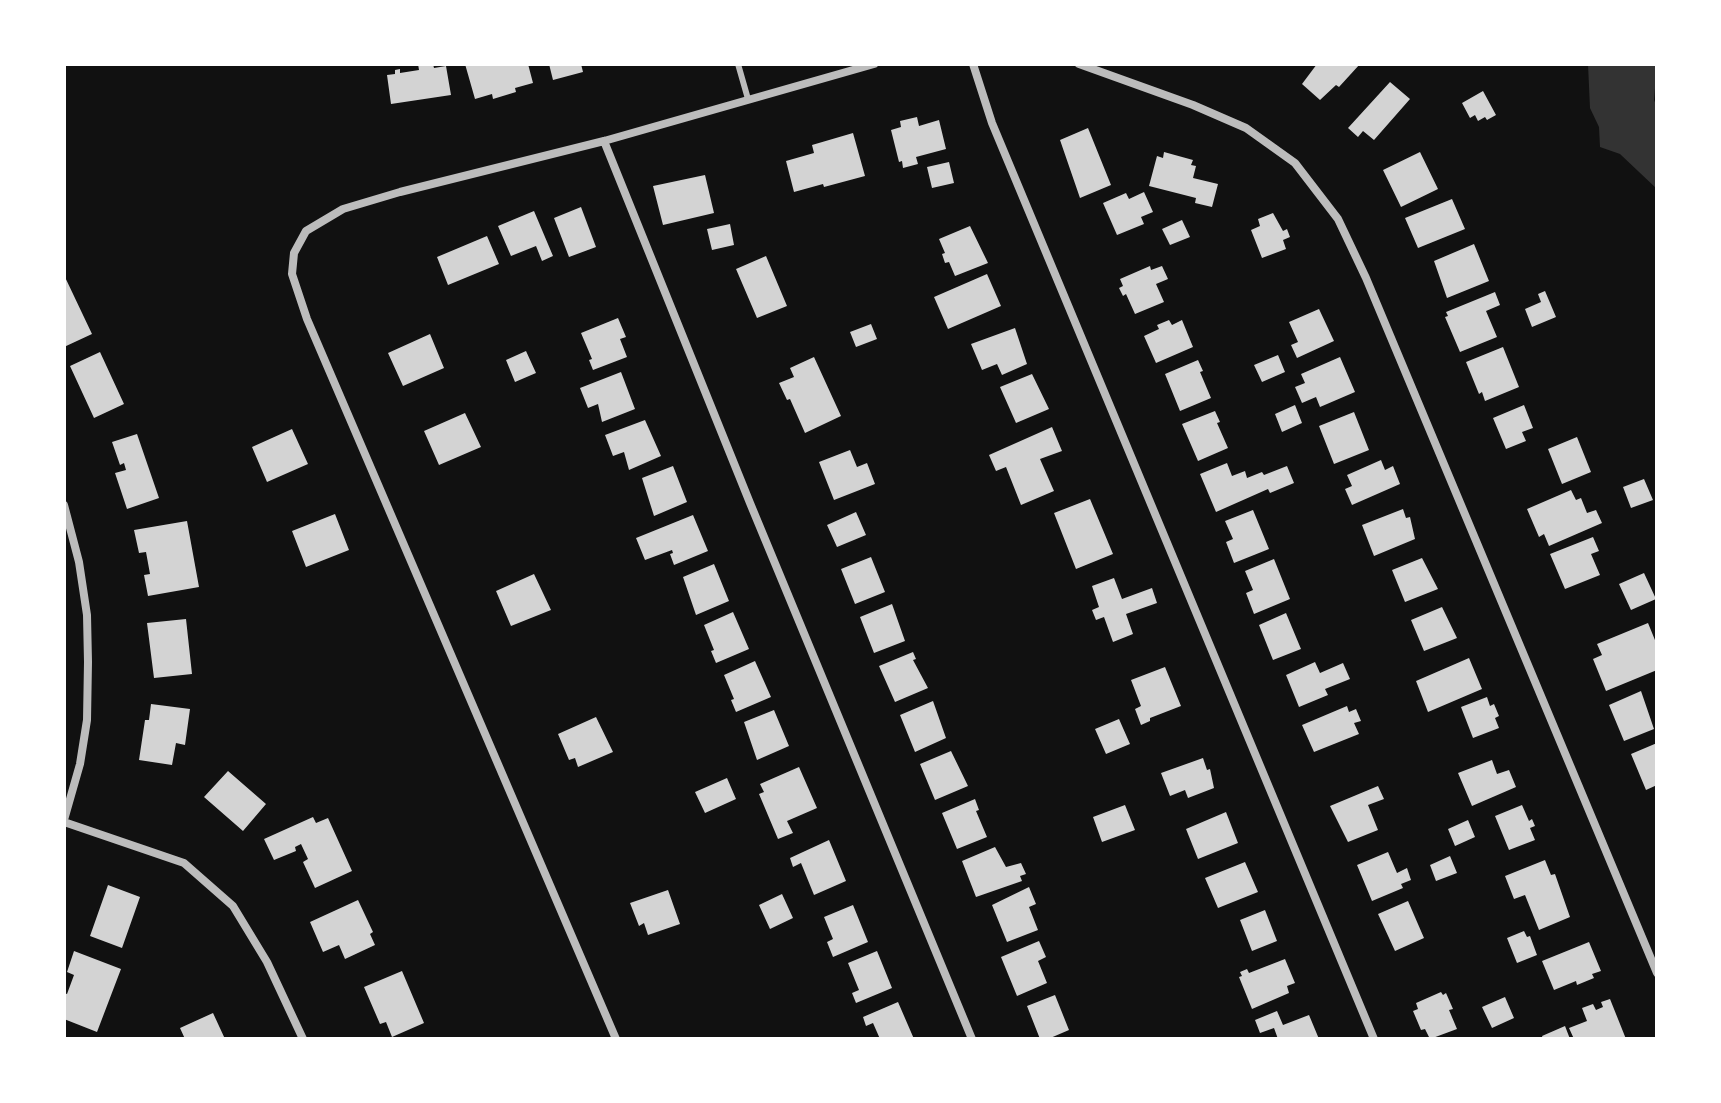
<!DOCTYPE html>
<style>
body{margin:0}
#map{position:relative;width:1721px;height:1103px;overflow:hidden;background:#111;font-family:Quicksand,sans-serif}
canvas{display:block}
.frame{position:absolute;inset:0;border:66px solid #fff;pointer-events:none}
</style>
<div id="map">
<canvas width="1721" height="1103"></canvas>
<div class="frame"></div>
</div>
<script>
const g = document.querySelector('canvas').getContext('2d');
g.lineJoin = 'round';
function fillPath(path, color) { g.fillStyle = color; g.fill(path, 'evenodd'); }
const toPath = rows => new Path2D(rows.map(r => 'M' + r).join(''));
function stroke(path, color, width, dash) { g.strokeStyle = color; g.lineWidth = width; g.lineCap = dash ? 'butt' : 'round'; g.setLineDash(dash || []); g.stroke(path); }
const water = toPath([
 [1588,64,1657,64,1654,100,1657,107,1657,189,1620,154,1600,147,1599,127,1590,108]
]);
const building = toPath([
 [418,64,433,64,434,68,446,66,451,95,391,104,387,75,395,74,395,70,400,69,400,73,419,70],
 [465,64,528,64,533,83,515,88,516,92,493,99,492,94,475,99],
 [549,64,581,64,583,72,553,80],
 [1317,64,1360,64,1339,87,1336,85,1320,100,1302,84],
 [1390,82,1410,99,1374,140,1363,131,1358,137,1348,128],
 [1483,91,1496,115,1487,120,1485,117,1478,121,1475,115,1470,118,1462,103],
 [917,117,919,126,939,120,946,149,916,157,918,164,903,168,902,161,899,162,891,130,901,127,900,121],
 [1088,128,1111,185,1080,198,1060,140],
 [853,133,865,176,824,187,823,184,794,192,786,161,814,153,812,145],
 [1164,152,1193,160,1191,165,1196,166,1193,178,1218,184,1212,207,1195,203,1196,198,1149,186,1157,156,1163,158],
 [1420,152,1438,189,1401,207,1383,170],
 [949,162,954,183,932,188,927,167],
 [705,175,714,213,663,225,653,186],
 [1144,192,1153,212,1141,217,1144,224,1117,235,1103,203,1126,193,1129,199],
 [1452,199,1465,229,1418,248,1405,218],
 [581,207,596,247,569,257,554,218],
 [534,211,553,256,542,261,536,246,511,256,498,226],
 [1273,213,1283,231,1287,229,1290,237,1283,240,1286,249,1262,258,1251,230,1260,226,1258,219],
 [1182,220,1190,237,1170,245,1162,229],
 [730,224,734,245,712,250,707,229],
 [970,226,988,263,955,276,949,262,945,263,942,254,945,253,939,239],
 [487,236,499,264,448,285,437,257],
 [1474,244,1489,281,1447,298,1434,261],
 [766,256,787,306,757,318,736,269],
 [1150,266,1151,270,1162,266,1168,279,1156,284,1164,302,1135,314,1126,294,1123,296,1119,288,1123,286,1120,279],
 [987,274,1001,306,948,329,934,297],
 [64,275,92,334,64,347],
 [1545,291,1556,317,1532,327,1525,309,1541,302,1538,294],
 [1495,292,1500,305,1486,311,1497,337,1460,352,1445,317,1448,316,1446,312],
 [1319,309,1334,341,1297,358,1291,345,1298,342,1289,322],
 [618,318,626,337,620,339,627,357,593,370,589,360,592,359,581,333],
 [1169,320,1172,325,1182,320,1193,347,1156,363,1144,336,1159,329,1157,325],
 [871,324,877,339,856,347,850,332],
 [1015,328,1027,364,1002,375,997,364,982,370,971,344],
 [430,334,444,368,403,386,388,353],
 [1503,347,1519,387,1485,401,1482,392,1479,394,1466,362],
 [526,351,536,373,515,382,506,360],
 [100,352,124,404,94,418,70,366],
 [1278,355,1285,372,1262,382,1254,365],
 [814,357,841,416,805,433,790,399,787,400,779,383,794,377,790,368],
 [1340,357,1355,392,1320,407,1316,397,1302,403,1295,387,1305,383,1301,374],
 [1198,360,1203,371,1200,372,1211,398,1180,411,1165,374],
 [621,372,635,409,602,422,598,404,588,408,580,388],
 [1032,374,1049,409,1016,423,1000,387],
 [1295,405,1302,423,1282,432,1275,414],
 [1524,405,1533,428,1522,432,1526,441,1506,449,1493,418],
 [1215,411,1220,422,1217,423,1228,448,1198,461,1182,424],
 [1354,412,1369,450,1334,464,1319,426],
 [465,413,481,447,439,465,424,431],
 [645,420,661,456,629,470,624,452,613,456,605,435],
 [1052,427,1062,451,1040,459,1054,491,1021,505,1006,467,996,471,989,455],
 [292,429,308,464,267,482,252,447],
 [137,434,159,498,127,509,115,473,126,470,124,463,120,465,112,442],
 [1577,437,1591,472,1562,484,1548,449],
 [850,450,857,467,867,463,875,484,834,500,819,462],
 [1381,460,1385,470,1393,466,1400,484,1352,505,1345,489,1352,486,1347,475],
 [1227,463,1232,476,1245,471,1247,478,1262,472,1264,475,1287,466,1294,483,1270,493,1268,489,1216,512,1200,474],
 [673,466,687,502,654,516,642,478],
 [1644,479,1653,500,1631,508,1623,487],
 [1571,490,1576,500,1581,498,1587,513,1596,510,1602,523,1549,546,1544,534,1539,537,1527,509],
 [1090,499,1113,554,1076,569,1054,513],
 [1403,509,1406,518,1410,517,1415,539,1374,556,1362,525],
 [1253,510,1269,549,1234,563,1226,542,1233,539,1225,521],
 [856,512,866,535,837,547,827,525],
 [335,514,349,550,306,567,292,531],
 [693,515,708,551,674,565,670,554,673,553,672,550,645,560,636,538],
 [187,521,199,587,148,596,144,575,150,574,146,552,139,553,134,530],
 [1593,537,1599,551,1591,554,1600,575,1565,589,1550,554],
 [871,557,885,592,855,604,841,569],
 [1422,558,1438,589,1405,602,1392,570],
 [1274,559,1290,599,1254,614,1246,593,1253,590,1245,571],
 [714,564,729,601,696,615,683,577],
 [1644,573,1656,599,1631,610,1619,584],
 [534,574,551,610,511,626,496,591],
 [1114,578,1122,599,1152,588,1157,603,1126,614,1133,634,1113,642,1104,617,1096,620,1092,610,1099,607,1092,586],
 [892,604,905,641,874,653,860,617],
 [1442,607,1457,638,1424,651,1411,620],
 [733,612,749,649,716,663,711,651,714,650,704,625],
 [1286,613,1301,649,1273,660,1259,625],
 [186,619,192,674,154,678,147,623],
 [1648,623,1657,645,1657,670,1606,691,1593,659,1602,655,1597,644],
 [913,652,916,659,913,660,928,688,895,702,879,666],
 [1469,658,1482,689,1428,712,1416,681],
 [755,661,771,697,736,712,731,700,734,699,724,675],
 [1315,662,1320,673,1343,663,1350,679,1325,689,1328,695,1299,707,1286,675],
 [1165,667,1181,706,1150,718,1150,721,1141,725,1135,709,1141,706,1131,680],
 [1641,691,1654,729,1624,741,1609,705],
 [1487,697,1490,706,1494,704,1499,716,1495,718,1499,728,1473,738,1461,707],
 [933,701,946,738,915,752,900,715],
 [151,704,190,709,185,745,176,743,172,765,139,760,145,720,149,720],
 [1347,706,1349,712,1356,709,1361,721,1354,723,1359,734,1314,752,1302,725],
 [774,710,789,746,757,760,744,722],
 [596,717,613,752,578,767,575,758,569,760,558,734],
 [1119,719,1130,744,1106,754,1095,729],
 [1657,743,1657,785,1646,790,1631,754],
 [951,751,968,786,935,800,920,764],
 [1203,758,1207,770,1210,769,1214,788,1188,798,1185,790,1170,796,1161,773],
 [1492,760,1497,774,1509,770,1516,787,1472,806,1458,773],
 [799,767,817,808,787,821,793,833,778,839,759,794,764,792,760,784],
 [228,771,266,804,243,831,204,797],
 [727,778,736,799,705,813,695,792],
 [1378,786,1384,799,1368,805,1378,830,1348,842,1330,806],
 [975,799,979,810,976,811,987,837,957,849,942,813],
 [1125,805,1135,830,1102,842,1093,817],
 [1522,805,1529,821,1532,819,1535,826,1530,828,1535,840,1509,850,1495,816],
 [1226,812,1238,843,1198,859,1186,829],
 [313,817,316,823,328,818,352,871,315,888,303,862,308,859,301,844,295,847,296,851,274,860,264,839],
 [1468,820,1475,837,1455,846,1448,829],
 [829,840,846,881,814,895,801,863,793,867,790,858],
 [995,847,1006,867,1021,863,1026,874,1020,876,1022,881,976,897,962,861],
 [1388,852,1397,873,1407,868,1411,880,1401,884,1403,888,1372,901,1357,865],
 [1450,856,1457,873,1436,881,1430,865],
 [1545,860,1551,875,1555,874,1570,917,1539,930,1525,895,1514,899,1505,876],
 [1245,862,1258,892,1218,908,1205,878],
 [108,885,140,897,122,948,90,936],
 [1029,887,1036,904,1029,907,1038,930,1007,942,992,905],
 [668,890,680,924,648,935,644,923,639,926,630,903],
 [782,894,793,918,770,929,759,905],
 [358,900,373,932,370,934,375,945,345,959,339,945,323,952,310,922],
 [1408,901,1424,938,1395,951,1378,914],
 [853,905,868,942,833,957,827,942,833,939,824,917],
 [1265,910,1277,941,1252,951,1240,920],
 [1524,931,1527,937,1530,936,1537,955,1517,963,1507,938],
 [1039,941,1046,957,1038,961,1047,983,1017,996,1001,957],
 [1589,942,1601,971,1592,974,1594,978,1577,985,1576,981,1554,990,1542,961],
 [74,951,121,969,97,1032,64,1019,64,993,67,994,74,975,67,972],
 [877,951,892,988,856,1003,852,993,859,990,848,963],
 [1285,959,1295,983,1287,986,1289,993,1252,1009,1239,977,1242,976,1240,972,1247,969,1249,973],
 [402,971,424,1023,392,1037,386,1022,380,1024,364,987],
 [1441,992,1443,995,1446,993,1453,1009,1449,1010,1457,1029,1430,1039,1425,1029,1421,1030,1413,1011,1418,1009,1416,1003],
 [1055,995,1069,1030,1048,1039,1040,1039,1027,1006],
 [1505,997,1514,1018,1492,1028,1482,1007],
 [1610,999,1626,1039,1574,1039,1569,1028,1587,1021,1582,1008,1593,1004,1596,1010,1603,1007,1601,1002],
 [898,1002,914,1039,880,1039,873,1023,866,1026,863,1017],
 [1277,1011,1283,1025,1309,1015,1319,1039,1278,1039,1274,1028,1260,1033,1255,1020],
 [213,1013,225,1039,185,1039,180,1028],
 [1565,1026,1570,1039,1543,1039,1542,1036]
]);
const service = toPath([
 [738,64,748,99]
]);
const minor = toPath([
 [973,64,992,123,1374,1039],
 [1079,64,1193,105,1246,128,1295,163,1338,219,1366,278,1657,973],
 [604,141,750,503,972,1039],
 [64,505,79,562,87,615,88,662,87,720,80,764,64,820],
 [64,822,184,863,233,906,267,962,303,1039],
 [616,1039,307,319,292,274,294,253,306,231,343,209,400,192,604,141,874,64]
]);
fillPath(water, '#333');
fillPath(building, '#d3d3d3');
stroke(service, '#bcbcbc', 6);
stroke(minor, '#bcbcbc', 8);
</script>
